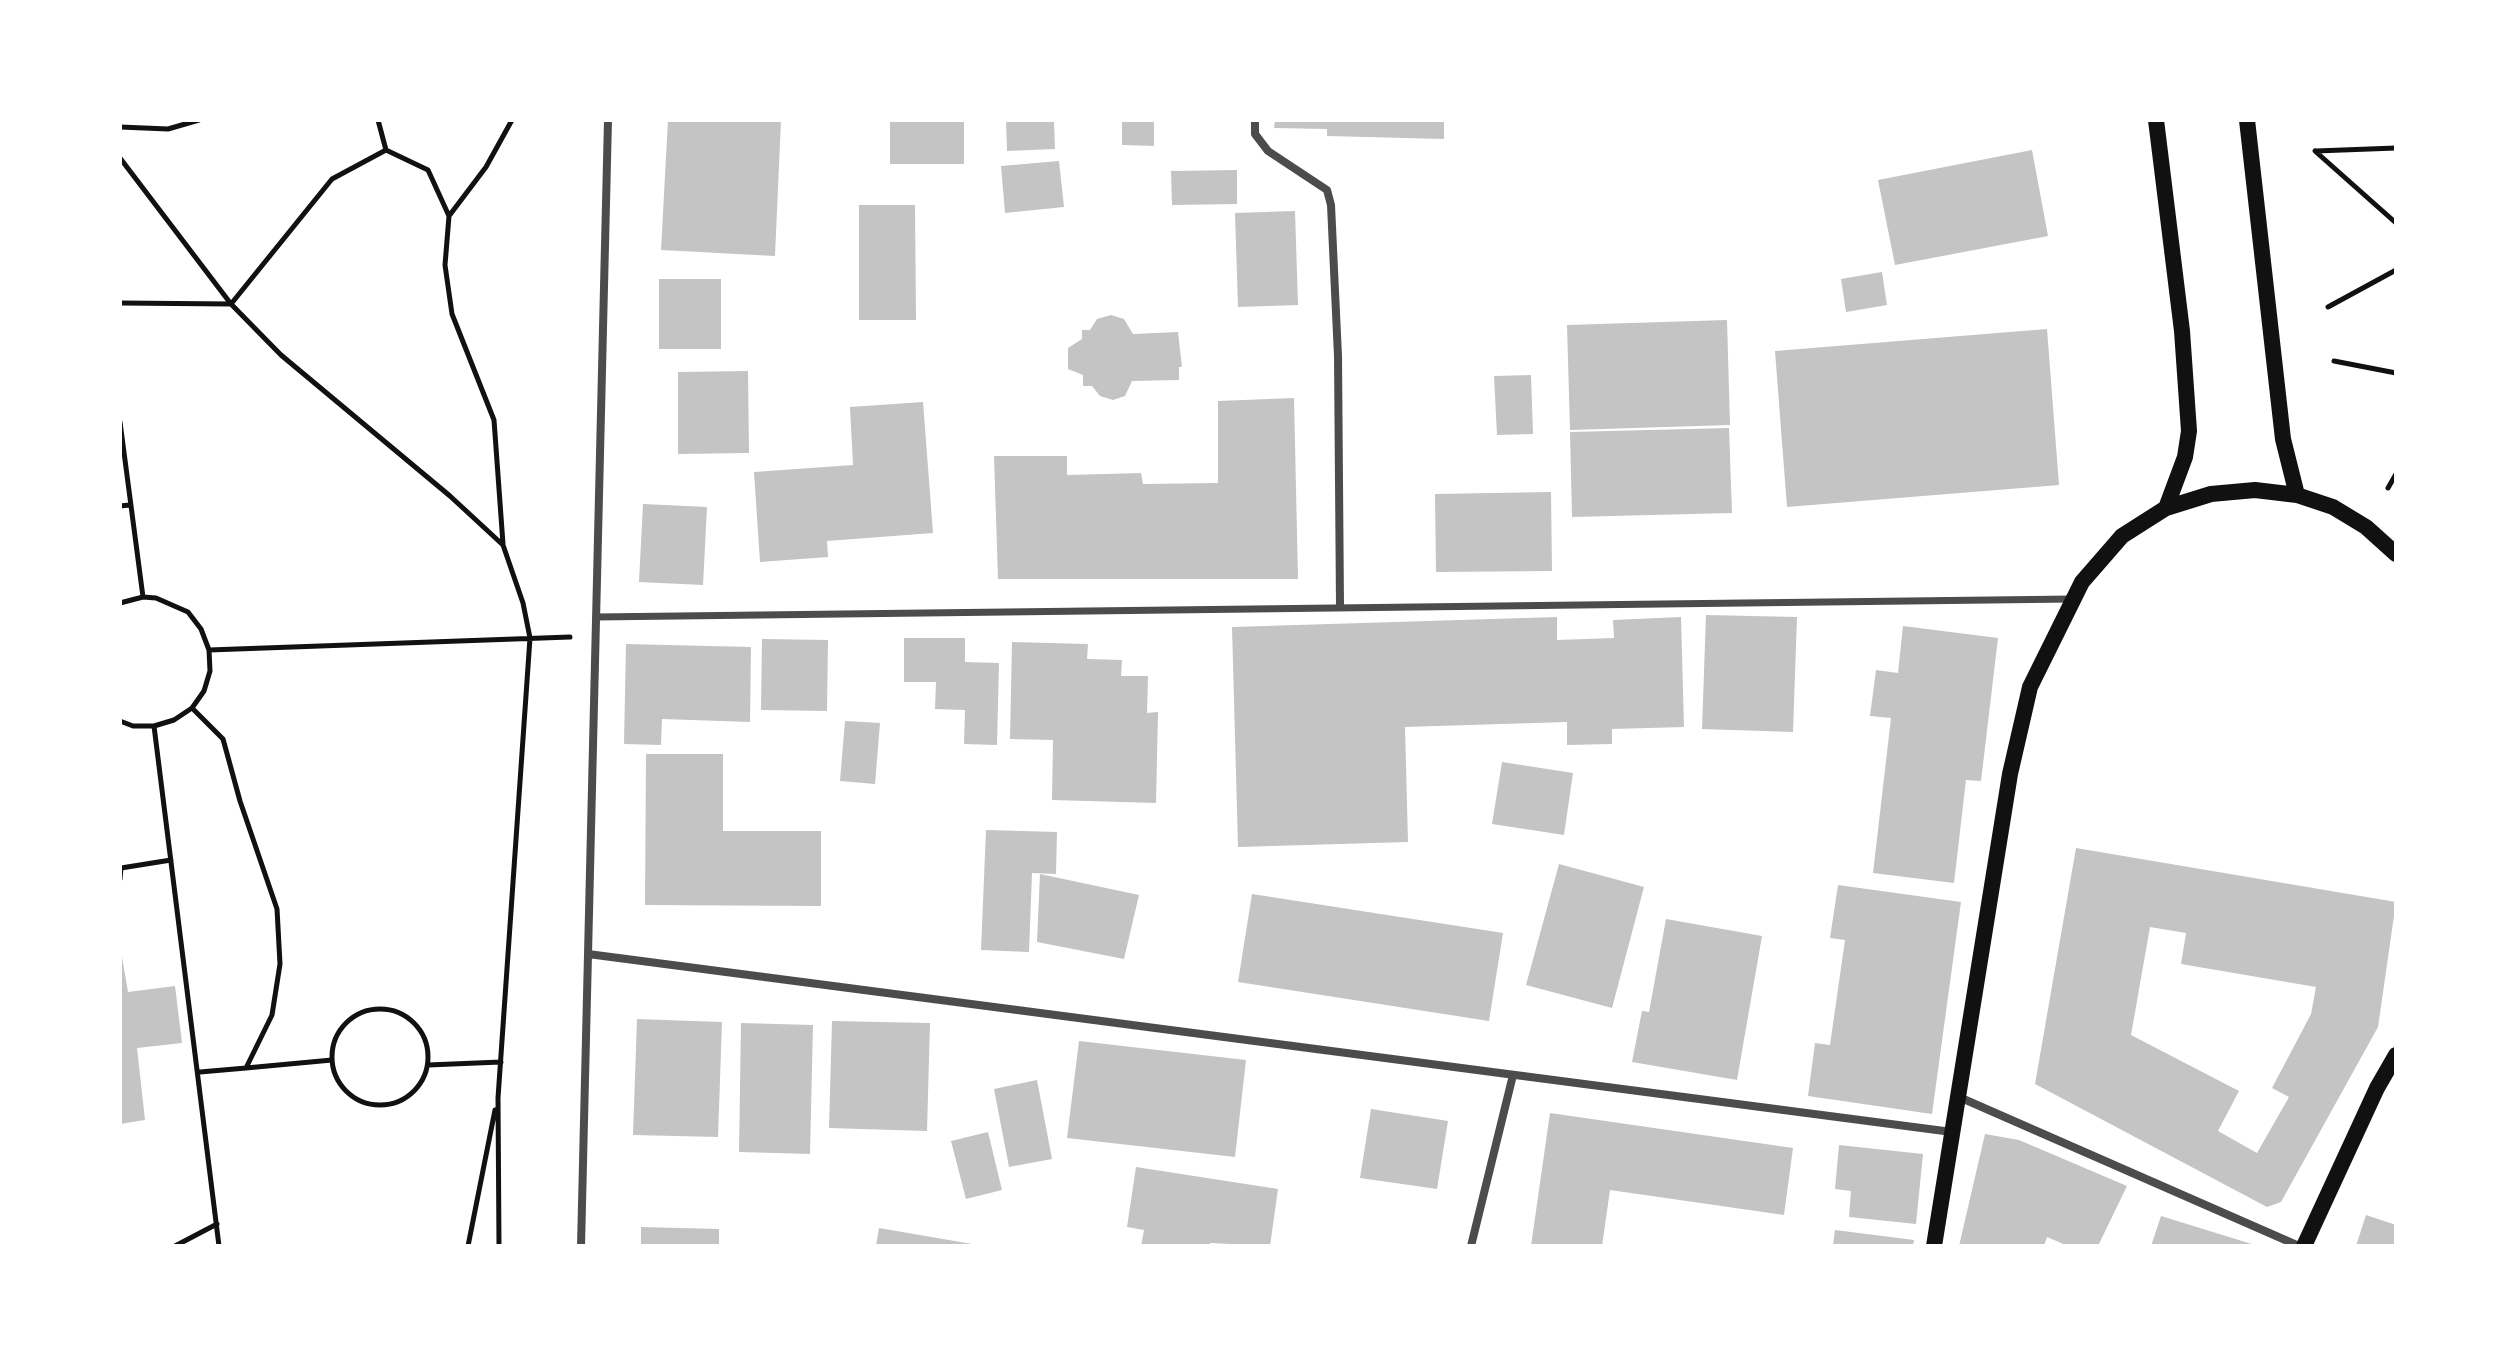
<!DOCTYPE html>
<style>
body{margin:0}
#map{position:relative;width:2516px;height:1366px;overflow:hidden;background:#fff;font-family:"Open Sans",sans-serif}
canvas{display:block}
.frame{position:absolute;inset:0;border:122px solid #fff;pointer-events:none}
</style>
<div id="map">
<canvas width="2516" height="1366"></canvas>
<div class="frame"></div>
</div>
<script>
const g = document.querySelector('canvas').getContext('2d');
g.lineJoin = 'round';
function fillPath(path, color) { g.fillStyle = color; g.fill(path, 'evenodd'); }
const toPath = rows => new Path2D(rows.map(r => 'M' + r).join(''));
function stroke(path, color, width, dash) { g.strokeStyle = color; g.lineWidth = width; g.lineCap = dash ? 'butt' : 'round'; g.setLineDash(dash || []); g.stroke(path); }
const building = toPath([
 [668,120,781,120,775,256,661,250],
 [890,120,964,120,964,164,890,164],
 [1006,120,1054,120,1055,149,1007,151],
 [1122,120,1154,120,1154,146,1122,145],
 [1275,120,1444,120,1444,139,1327,136,1327,129,1274,128],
 [2032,150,2048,236,1895,265,1878,180],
 [1059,161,1064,207,1005,213,1001,166],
 [1237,170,1237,204,1172,205,1171,171],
 [859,205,915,205,916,320,859,320],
 [1295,211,1298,305,1238,307,1235,213],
 [1882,272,1887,305,1846,312,1841,279],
 [659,279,721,279,721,349,659,349],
 [1111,315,1124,319,1133,334,1178,332,1182,367,1179,367,1179,380,1132,381,1125,396,1113,400,1100,396,1092,386,1083,386,1083,375,1068,369,1068,348,1082,339,1082,330,1090,330,1097,319],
 [1727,320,1730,425,1570,430,1567,325],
 [2047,329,2059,485,1787,507,1775,351],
 [748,371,749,453,678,454,678,372],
 [1531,375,1533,434,1497,435,1494,376],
 [1294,398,1298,579,998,579,994,456,1067,456,1067,475,1141,473,1143,484,1218,483,1218,401],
 [923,402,933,533,827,541,828,557,760,562,754,472,853,465,850,407],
 [1729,428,1732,513,1572,517,1570,432],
 [1551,492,1552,571,1436,572,1435,494],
 [643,504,707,507,703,585,639,582],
 [1706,615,1797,617,1793,732,1702,729],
 [1557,617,1557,640,1614,638,1613,620,1681,617,1684,727,1612,729,1612,744,1567,745,1567,722,1405,727,1408,842,1238,847,1232,627],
 [1903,626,1998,638,1981,781,1966,780,1954,883,1873,873,1891,718,1870,716,1876,670,1898,673],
 [904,638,965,638,965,662,999,663,997,745,964,744,965,710,935,709,936,682,904,682],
 [762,639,828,640,827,711,761,710],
 [1012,642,1088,644,1087,659,1122,660,1121,676,1148,676,1147,713,1158,712,1156,803,1052,800,1053,740,1010,739],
 [626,644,751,647,750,722,662,719,661,745,624,744],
 [845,721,880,723,875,784,840,781],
 [646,754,723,754,723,831,821,831,821,906,645,905],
 [1502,762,1573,773,1564,835,1492,824],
 [986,830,1057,832,1056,874,1032,873,1029,952,981,950],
 [2076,848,2396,902,2378,1027,2281,1202,2267,1207,2035,1084],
 [2150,927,2186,933,2181,964,2316,987,2311,1014,2272,1088,2289,1097,2257,1153,2218,1131,2239,1091,2131,1035],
 [1559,864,1644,887,1612,1008,1526,985],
 [1040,874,1139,895,1124,959,1037,942],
 [1838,885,1961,902,1932,1114,1808,1096,1815,1043,1830,1045,1845,940,1830,938],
 [1252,894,1503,933,1489,1021,1238,982],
 [1666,919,1762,936,1737,1080,1632,1062,1642,1011,1649,1012],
 [120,945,128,992,175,986,182,1043,137,1048,145,1120,120,1124],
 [637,1019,722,1022,718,1137,633,1135],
 [832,1021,930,1023,927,1131,829,1128],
 [741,1023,813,1025,810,1154,739,1152],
 [1079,1041,1246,1060,1235,1157,1067,1138],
 [1037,1080,1052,1159,1009,1167,994,1089],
 [1371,1109,1448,1121,1437,1189,1360,1178],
 [1550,1113,1793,1148,1784,1215,1610,1190,1602,1246,1531,1246],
 [988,1132,1002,1190,966,1199,951,1141],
 [1985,1134,2019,1140,2127,1186,2098,1246,2068,1246,2047,1237,2044,1246,1959,1246],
 [1839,1145,1923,1154,1916,1224,1849,1217,1851,1191,1835,1189],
 [1136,1167,1278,1189,1270,1246,1210,1243,1210,1246,1141,1246,1144,1230,1127,1227],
 [2366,1215,2396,1225,2396,1246,2356,1246],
 [2161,1216,2255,1245,2255,1246,2151,1246],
 [641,1227,719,1229,719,1246,641,1246],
 [879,1228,972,1244,971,1246,876,1246],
 [1835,1230,1914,1240,1913,1246,1833,1246]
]);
const path = toPath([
 [378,120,386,150,428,170,449,216],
 [120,127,168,129,199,120],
 [2315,151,2396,223],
 [2316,151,2396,148],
 [120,158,231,304,281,355,450,496,503,545,523,603,530,638,498,1098,499,1246],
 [120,303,231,304,332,179,386,150],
 [2328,307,2396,270],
 [2334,361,2396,373],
 [120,422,143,597],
 [2388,488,2396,474],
 [120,506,129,505],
 [503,544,494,420,452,314,445,265,449,216,486,167,512,120],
 [120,603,143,597,156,598,188,612,201,629,209,650,210,671,204,691,192,708,174,720,154,726,133,726,120,721],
 [209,650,570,637],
 [192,708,223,739,240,801,277,909,280,964,272,1015,246,1068,200,1072],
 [154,726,219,1246],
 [120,879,121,868,171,860],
 '332 1057a48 48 0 1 1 96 0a48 48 0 1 1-96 0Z',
 [428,1065,501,1062],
 [246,1068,332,1060],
 [175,1246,217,1224],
 [468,1246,495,1110]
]);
const pedestrian = toPath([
 [596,617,2072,599]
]);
const minor = toPath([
 [1255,120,1255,134,1268,151,1327,190,1331,205,1338,356,1340,606],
 [588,954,1952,1132],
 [1959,1097,2299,1246],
 [581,1246,608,120],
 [1471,1246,1513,1075]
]);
const secondary = toPath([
 [2156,120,2182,331,2189,431,2185,457,2166,508],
 [2247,120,2283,439,2297,495],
 [1934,1246,2010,774,2030,687,2082,582,2122,536,2166,508,2211,494,2255,490,2297,495,2333,507,2366,527,2396,554],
 [2304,1246,2377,1088,2396,1055]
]);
fillPath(building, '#c4c4c4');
stroke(path, '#111', 5);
stroke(pedestrian, '#4c4c4c', 7);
stroke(minor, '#4c4c4c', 8);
stroke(secondary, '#111', 16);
</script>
